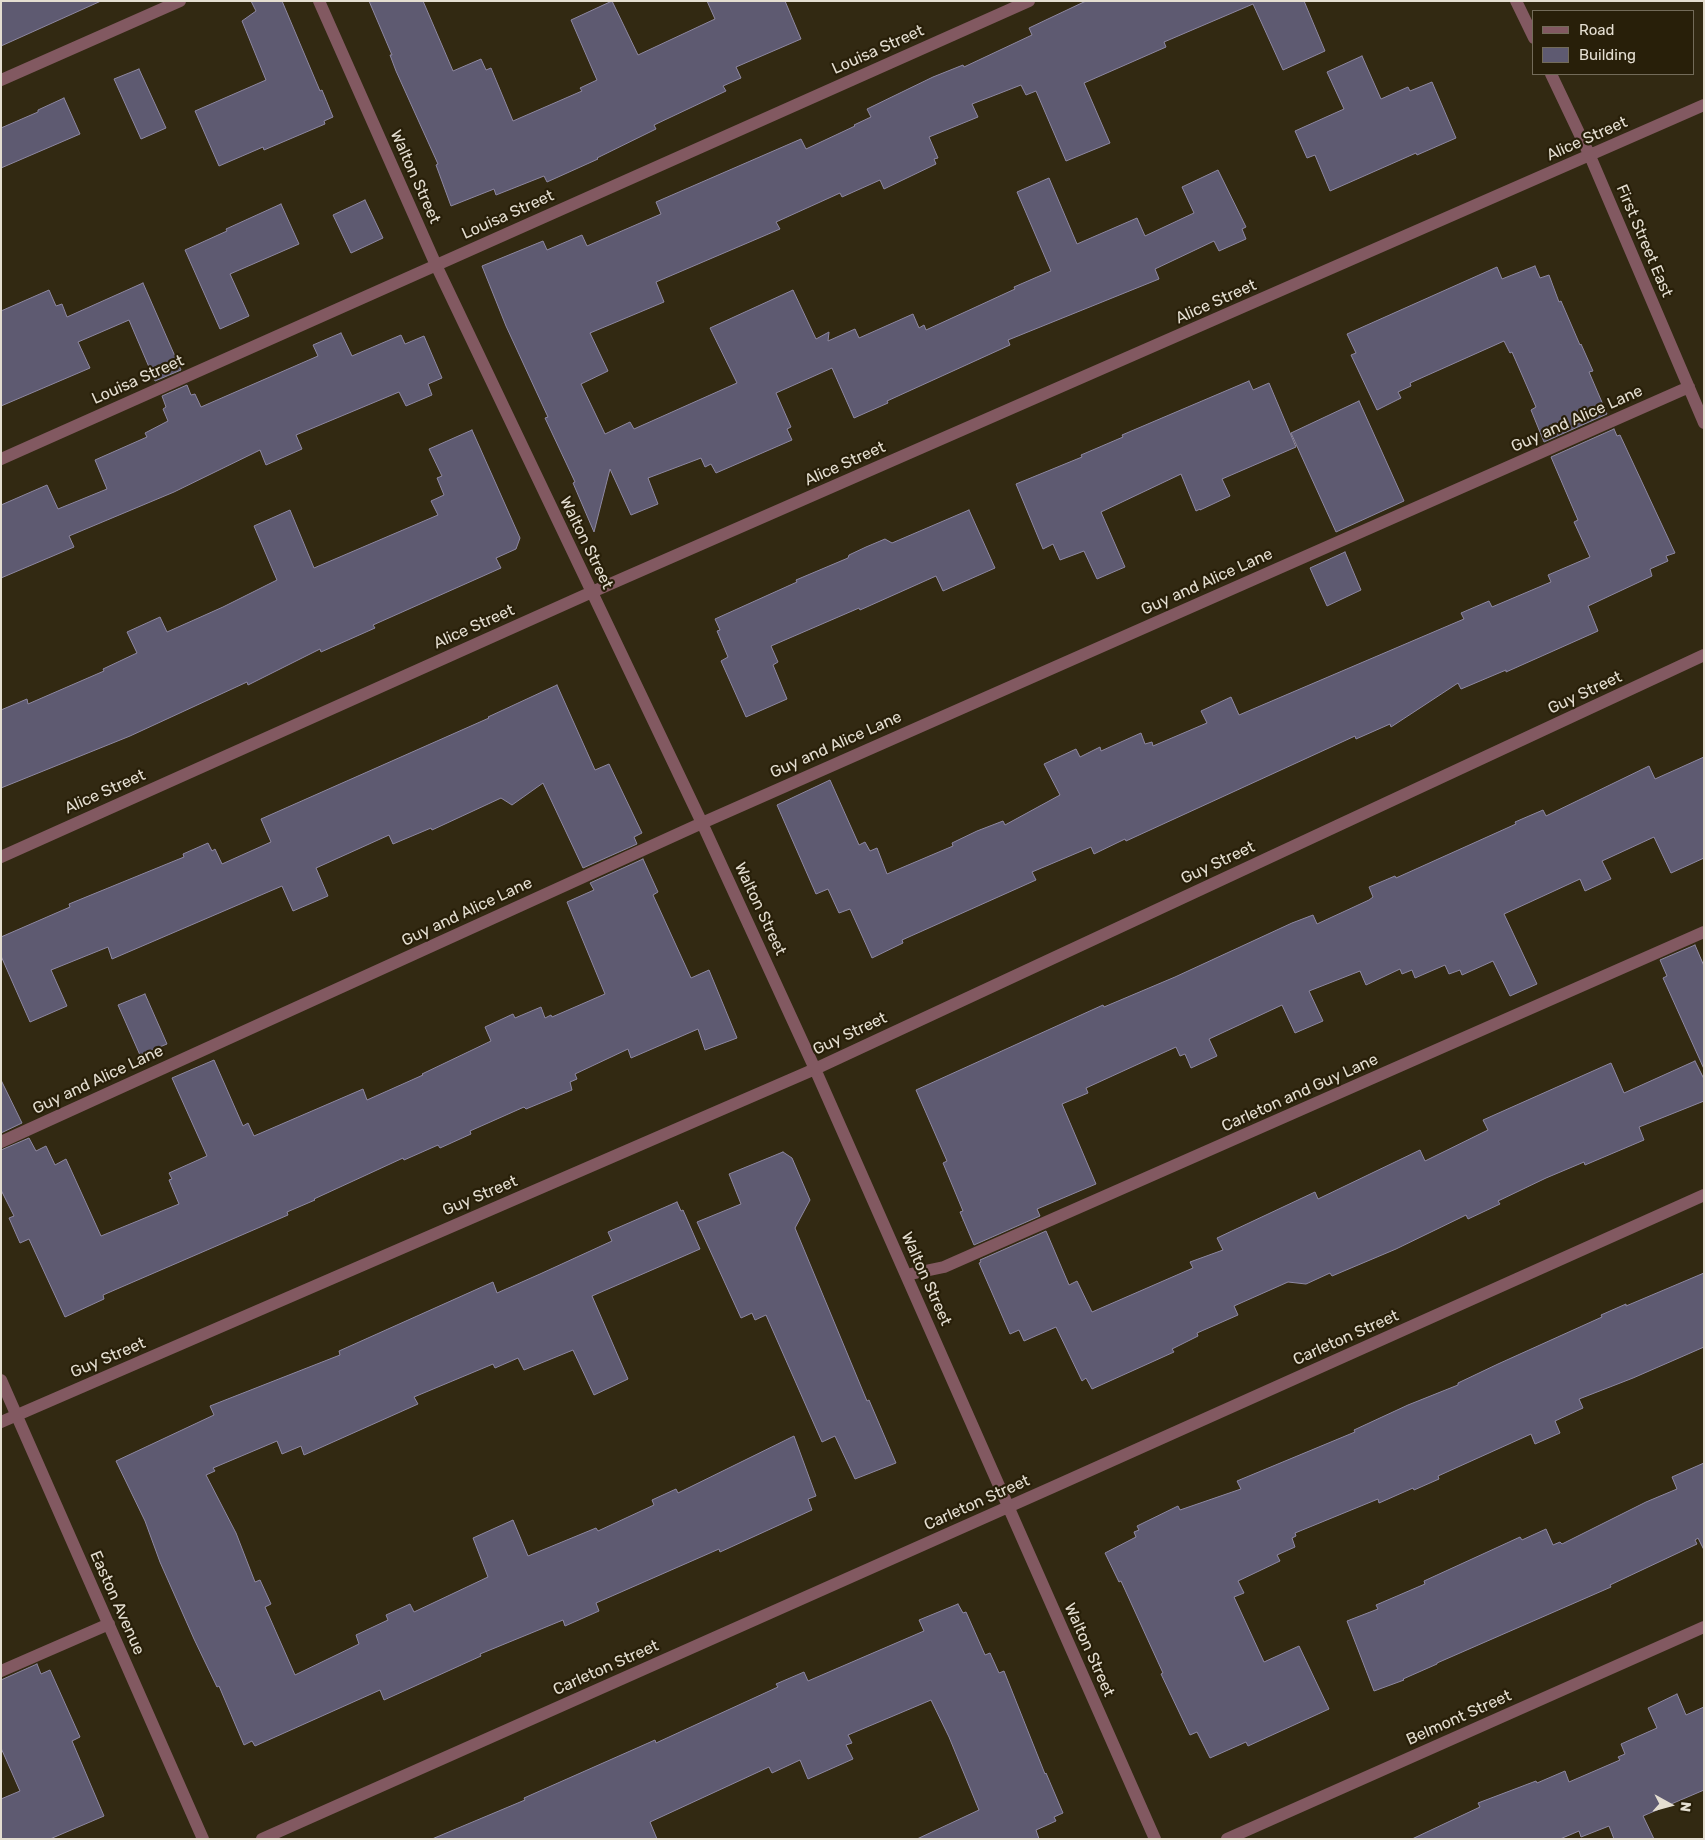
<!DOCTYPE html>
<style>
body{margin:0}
#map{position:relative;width:1705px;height:1840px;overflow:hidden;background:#322912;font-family:Rubik,sans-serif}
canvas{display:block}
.frame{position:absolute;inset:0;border:2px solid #e4ded1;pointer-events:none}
.legend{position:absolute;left:1532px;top:10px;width:162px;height:65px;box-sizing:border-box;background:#281f09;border:1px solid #736b59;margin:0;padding:6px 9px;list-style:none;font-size:15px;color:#e4ded1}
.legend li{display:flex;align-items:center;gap:10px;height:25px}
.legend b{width:25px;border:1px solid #736b59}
.north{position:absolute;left:1645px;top:1780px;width:50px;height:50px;-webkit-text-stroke:4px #281f09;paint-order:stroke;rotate:97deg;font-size:14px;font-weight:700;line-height:20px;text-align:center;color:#e4ded1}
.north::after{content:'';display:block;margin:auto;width:18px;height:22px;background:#e4ded1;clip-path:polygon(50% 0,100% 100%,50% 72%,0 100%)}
</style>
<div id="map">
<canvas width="1705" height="1840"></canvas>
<div class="frame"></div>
<ul class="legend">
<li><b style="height:6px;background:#825961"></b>Road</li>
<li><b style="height:14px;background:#5e5a71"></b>Building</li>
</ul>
<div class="north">N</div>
</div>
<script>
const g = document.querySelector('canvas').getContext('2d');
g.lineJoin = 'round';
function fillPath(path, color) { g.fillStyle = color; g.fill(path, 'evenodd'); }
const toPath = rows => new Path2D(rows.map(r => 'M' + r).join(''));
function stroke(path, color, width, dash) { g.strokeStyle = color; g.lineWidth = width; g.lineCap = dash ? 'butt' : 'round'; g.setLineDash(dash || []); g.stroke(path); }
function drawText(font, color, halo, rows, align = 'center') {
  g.font = font + ' Rubik,sans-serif'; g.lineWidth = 4.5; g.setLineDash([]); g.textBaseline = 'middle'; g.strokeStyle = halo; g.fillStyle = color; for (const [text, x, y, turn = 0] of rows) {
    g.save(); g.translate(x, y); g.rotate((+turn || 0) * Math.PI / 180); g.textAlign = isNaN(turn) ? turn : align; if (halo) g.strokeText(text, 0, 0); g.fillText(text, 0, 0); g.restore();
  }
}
const building = toPath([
 [1,1,101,1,1,46,1,1],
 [251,1,282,1,320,91,322,90,333,117,324,121,325,124,264,150,263,147,219,166,195,111,266,80,242,21,256,11,251,1],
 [369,1,423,1,453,71,481,59,486,70,491,68,513,121,582,91,580,88,597,80,571,20,612,1,638,55,715,19,707,1,785,1,801,39,736,67,741,78,723,86,726,91,654,125,656,129,597,158,598,159,547,182,544,176,496,195,494,189,451,206,436,165,438,164,396,71,390,55,392,55,369,1],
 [1086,1,1304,1,1325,51,1283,70,1253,4,1164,42,1166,47,1084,83,1110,143,1066,161,1036,91,1026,95,1021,85,972,104,978,117,929,137,938,158,934,159,936,164,884,189,880,180,842,197,840,193,776,222,780,229,656,282,664,302,590,333,608,371,581,384,605,434,630,422,634,429,737,383,710,328,793,290,816,339,829,332,828,341,855,329,859,338,913,314,919,328,924,325,926,330,1015,289,1014,287,1051,271,1017,192,1049,178,1077,244,1137,218,1145,236,1194,213,1182,187,1218,170,1246,227,1242,229,1246,239,1219,251,1214,241,1155,269,1159,279,1008,340,1010,345,887,401,888,403,854,418,832,368,776,393,791,427,787,429,792,440,716,473,711,464,705,467,701,458,648,478,658,504,631,515,610,469,594,532,573,483,575,482,545,418,548,417,506,326,482,266,543,241,547,250,582,235,587,246,661,214,656,202,801,139,806,149,855,126,854,125,871,117,867,109,933,77,963,65,964,67,1032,35,1029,28,1086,1],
 [1362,56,1381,99,1408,87,1410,91,1432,82,1456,138,1417,155,1416,153,1330,191,1315,155,1307,158,1295,131,1344,109,1327,72,1362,56],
 [139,69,166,128,141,139,114,79,139,69],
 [64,98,80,134,1,168,1,128,38,112,38,110,64,98],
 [365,200,383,238,351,253,333,215,365,200],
 [281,204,299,244,230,274,249,316,220,329,185,250,227,231,226,229,281,204],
 [1535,266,1540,278,1549,275,1559,302,1561,301,1580,345,1581,344,1593,371,1589,372,1607,414,1544,442,1531,410,1536,407,1512,352,1510,353,1504,341,1410,383,1411,386,1398,392,1401,398,1377,410,1351,355,1356,353,1347,334,1497,267,1502,279,1535,266],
 [143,283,181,370,155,381,129,320,78,342,90,368,1,406,1,311,49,290,56,306,62,304,67,317,143,283],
 [341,333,352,356,401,335,405,344,424,336,442,378,428,384,432,395,406,406,399,392,296,435,302,449,266,465,260,450,174,492,69,536,74,547,1,578,1,505,47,485,58,509,107,489,95,460,147,437,145,433,168,421,163,409,166,407,162,396,187,385,191,395,195,394,201,407,318,356,313,345,341,333],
 [1249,381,1253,390,1269,383,1296,447,1222,479,1230,496,1200,510,1200,509,1196,511,1181,474,1101,512,1125,567,1097,579,1084,551,1060,560,1053,544,1043,549,1016,484,1082,457,1081,455,1123,437,1122,435,1249,381],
 [1359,401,1404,501,1336,532,1291,433,1359,401],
 [1614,429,1617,436,1620,435,1675,553,1666,556,1668,561,1650,569,1652,576,1588,606,1598,631,1506,672,1506,670,1461,689,1458,683,1391,727,1390,724,1356,739,1355,736,1126,841,1125,839,1094,854,1091,847,1032,872,1036,880,902,940,903,943,872,958,850,909,839,913,828,889,816,894,777,805,830,780,859,845,865,842,870,851,877,848,887,874,953,846,952,843,977,831,1003,821,1005,825,1060,795,1044,764,1076,749,1080,757,1100,747,1101,751,1141,733,1145,744,1152,742,1153,746,1207,723,1201,711,1231,697,1239,715,1464,619,1461,613,1489,601,1492,607,1551,582,1548,575,1590,557,1574,522,1578,520,1551,457,1614,429],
 [472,430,520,538,516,549,496,558,501,568,373,625,375,628,321,652,320,649,248,685,247,682,130,736,1,788,1,710,27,699,28,704,104,671,103,669,137,653,127,632,160,617,167,632,223,607,277,580,254,526,290,510,314,568,438,515,431,501,444,495,437,478,442,476,429,449,472,430],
 [969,510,995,568,943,591,936,576,860,610,859,608,771,646,778,662,773,665,787,699,746,717,721,661,728,657,717,631,720,630,715,619,797,582,796,580,848,558,849,555,866,547,885,539,892,543,969,510],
 [1345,552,1361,590,1327,606,1310,568,1345,552],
 [557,685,595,770,609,764,642,833,634,837,637,844,583,868,543,783,512,805,501,798,432,830,431,828,393,844,389,835,316,868,328,896,293,911,282,886,112,959,108,947,51,970,67,1006,30,1022,1,956,1,937,70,907,69,904,184,857,183,854,208,843,212,851,215,849,222,864,271,842,261,819,489,718,488,717,557,685],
 [1704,757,1704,858,1671,873,1654,837,1602,861,1611,879,1585,891,1580,879,1504,914,1537,984,1510,996,1493,961,1462,975,1460,970,1449,974,1445,965,1415,978,1412,970,1402,974,1400,969,1366,985,1360,971,1309,991,1323,1021,1295,1033,1282,1005,1209,1039,1217,1056,1191,1068,1185,1054,1180,1056,1176,1047,1134,1066,1086,1088,1088,1093,1062,1104,1096,1184,1037,1209,1040,1216,974,1245,960,1212,963,1211,943,1163,947,1161,916,1090,1103,1005,1104,1007,1175,977,1292,923,1313,915,1317,924,1369,900,1373,897,1369,887,1395,876,1396,878,1516,824,1515,822,1543,810,1546,816,1649,766,1655,779,1704,757],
 [643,859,658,892,653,895,691,978,709,970,737,1038,705,1050,698,1029,631,1058,628,1049,575,1074,577,1079,570,1082,572,1090,526,1109,524,1107,470,1131,471,1134,440,1148,438,1145,404,1160,403,1158,314,1199,315,1200,287,1212,288,1215,103,1295,104,1299,65,1317,29,1239,20,1243,9,1218,14,1216,1,1190,1,1150,29,1138,36,1151,46,1146,55,1165,66,1159,101,1236,179,1204,169,1180,172,1179,169,1173,207,1156,172,1078,214,1060,243,1126,248,1123,254,1136,363,1089,367,1100,423,1075,422,1074,491,1041,485,1027,513,1014,515,1018,541,1007,545,1018,551,1015,552,1017,605,994,567,902,594,890,590,883,643,859],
 [1695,945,1704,966,1704,1069,1663,978,1667,976,1660,960,1695,945],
 [145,994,167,1044,140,1055,118,1005,145,994],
 [1695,1061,1704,1079,1704,1101,1639,1127,1644,1140,1585,1165,1584,1162,1546,1178,1498,1201,1500,1204,1468,1219,1466,1215,1396,1249,1332,1276,1330,1273,1306,1284,1288,1282,1234,1306,1238,1315,1197,1333,1198,1336,1172,1349,1174,1352,1092,1389,1086,1378,1082,1381,1056,1327,1024,1341,1019,1330,1010,1334,979,1263,981,1262,980,1260,1046,1231,1069,1285,1077,1281,1092,1312,1193,1268,1190,1262,1223,1250,1217,1238,1315,1192,1318,1199,1420,1150,1425,1161,1488,1130,1483,1120,1611,1063,1624,1093,1695,1061],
 [1,1080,22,1123,1,1133,1,1080],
 [783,1152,792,1158,810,1200,795,1228,867,1401,869,1400,896,1463,855,1479,835,1436,822,1442,766,1315,755,1320,752,1313,741,1318,697,1222,741,1204,729,1174,783,1152],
 [677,1202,681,1211,683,1210,700,1249,592,1296,628,1379,594,1395,573,1350,524,1370,518,1358,495,1368,493,1364,414,1397,418,1404,304,1455,301,1446,282,1454,277,1441,213,1468,215,1471,206,1475,236,1533,255,1582,260,1580,271,1604,265,1607,295,1675,359,1644,356,1635,388,1620,386,1615,410,1604,414,1612,488,1577,473,1538,513,1520,528,1556,596,1528,598,1531,654,1505,652,1500,676,1489,678,1493,794,1436,816,1496,808,1499,812,1510,720,1552,719,1549,596,1603,599,1611,565,1626,563,1620,480,1654,481,1656,384,1700,380,1690,255,1746,252,1741,244,1745,219,1686,217,1687,194,1639,160,1562,145,1521,116,1461,214,1415,210,1406,340,1355,339,1351,493,1282,497,1293,540,1274,612,1241,608,1232,677,1202],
 [1704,1273,1704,1347,1633,1378,1579,1399,1583,1408,1555,1421,1560,1433,1535,1444,1531,1434,1438,1476,1439,1479,1414,1490,1413,1488,1379,1503,1378,1499,1295,1533,1296,1536,1292,1538,1295,1547,1277,1555,1280,1561,1238,1581,1244,1593,1234,1597,1264,1662,1299,1646,1329,1709,1248,1746,1246,1742,1210,1758,1197,1732,1190,1735,1161,1674,1163,1673,1121,1581,1119,1582,1105,1553,1136,1537,1134,1532,1139,1530,1137,1526,1178,1506,1180,1510,1241,1489,1237,1481,1355,1432,1354,1430,1408,1405,1458,1385,1458,1383,1498,1364,1602,1317,1601,1315,1626,1304,1626,1306,1704,1273],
 [1704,1463,1704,1550,1698,1538,1695,1540,1697,1544,1610,1585,1611,1587,1437,1663,1437,1664,1403,1679,1404,1680,1374,1691,1347,1621,1378,1609,1376,1605,1425,1584,1424,1581,1520,1537,1522,1540,1546,1529,1553,1545,1560,1542,1562,1544,1646,1502,1677,1489,1672,1477,1704,1463],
 [958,1604,963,1613,966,1612,985,1655,990,1653,999,1673,1004,1671,1045,1774,1046,1773,1063,1813,1054,1817,1056,1821,1036,1830,1039,1839,917,1839,979,1810,949,1737,931,1700,848,1735,852,1743,846,1745,853,1759,808,1779,800,1760,772,1773,769,1767,650,1822,657,1839,432,1839,525,1800,524,1798,655,1740,656,1743,778,1687,776,1684,804,1672,808,1681,924,1631,919,1620,958,1604],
 [37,1664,41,1674,50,1670,80,1737,72,1741,104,1816,50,1839,1,1839,1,1799,20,1791,1,1748,1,1680,37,1664],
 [1677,1694,1686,1715,1704,1707,1704,1790,1643,1816,1654,1839,1614,1839,1609,1826,1581,1837,1579,1831,1560,1839,1412,1839,1480,1807,1478,1803,1536,1781,1537,1783,1565,1771,1569,1782,1620,1760,1618,1757,1625,1754,1621,1744,1657,1728,1648,1708,1677,1694]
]);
const street = toPath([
 [319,1,436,265,702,823,815,1069,1155,1839],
 [1516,1,1534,38],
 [1551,74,1590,156,1704,423],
 [1,80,180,1],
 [1,459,1029,1],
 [1,857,592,592,1704,105],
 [1,1142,702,823,1689,387],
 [906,1275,944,1267,1704,932],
 [1,1380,203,1839],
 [1,1422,815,1069,1704,655],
 [1,1671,109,1624],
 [262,1839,1053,1487,1704,1195],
 [1227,1839,1704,1627]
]);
const streetNames = [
 ["Louisa Street",878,50,-24],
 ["Alice Street",1587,139,-24],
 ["Walton Street",415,177,66],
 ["Louisa Street",508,215,-24],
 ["First Street East",1644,241,67],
 ["Alice Street",1216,302,-24],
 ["Louisa Street",138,380,-24],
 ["Guy and Alice Lane",1577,419,-24],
 ["Alice Street",845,464,-24],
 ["Walton Street",586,543,64],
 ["Guy and Alice Lane",1207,582,-24],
 ["Alice Street",474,627,-24],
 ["Guy Street",1585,693,-25],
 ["Guy and Alice Lane",836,745,-24],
 ["Alice Street",105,792,-24],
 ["Guy Street",1218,863,-25],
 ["Walton Street",760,909,65],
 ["Guy and Alice Lane",467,912,-25],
 ["Guy Street",850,1034,-25],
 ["Guy and Alice Lane",98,1080,-25],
 ["Carleton and Guy Lane",1300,1093,-24],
 ["Guy Street",480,1196,-23],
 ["Walton Street",926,1279,66],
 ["Carleton Street",1346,1338,-24],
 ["Guy Street",108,1358,-23],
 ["Carleton Street",977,1503,-24],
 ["Easton Avenue",117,1603,66],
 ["Walton Street",1089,1650,66],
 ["Carleton Street",606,1668,-24],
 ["Belmont Street",1459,1718,-24]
];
fillPath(building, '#5e5a71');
stroke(building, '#8e88a2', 1);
stroke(street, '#825961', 12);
drawText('16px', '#e4ded1', '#281f09', streetNames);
</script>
